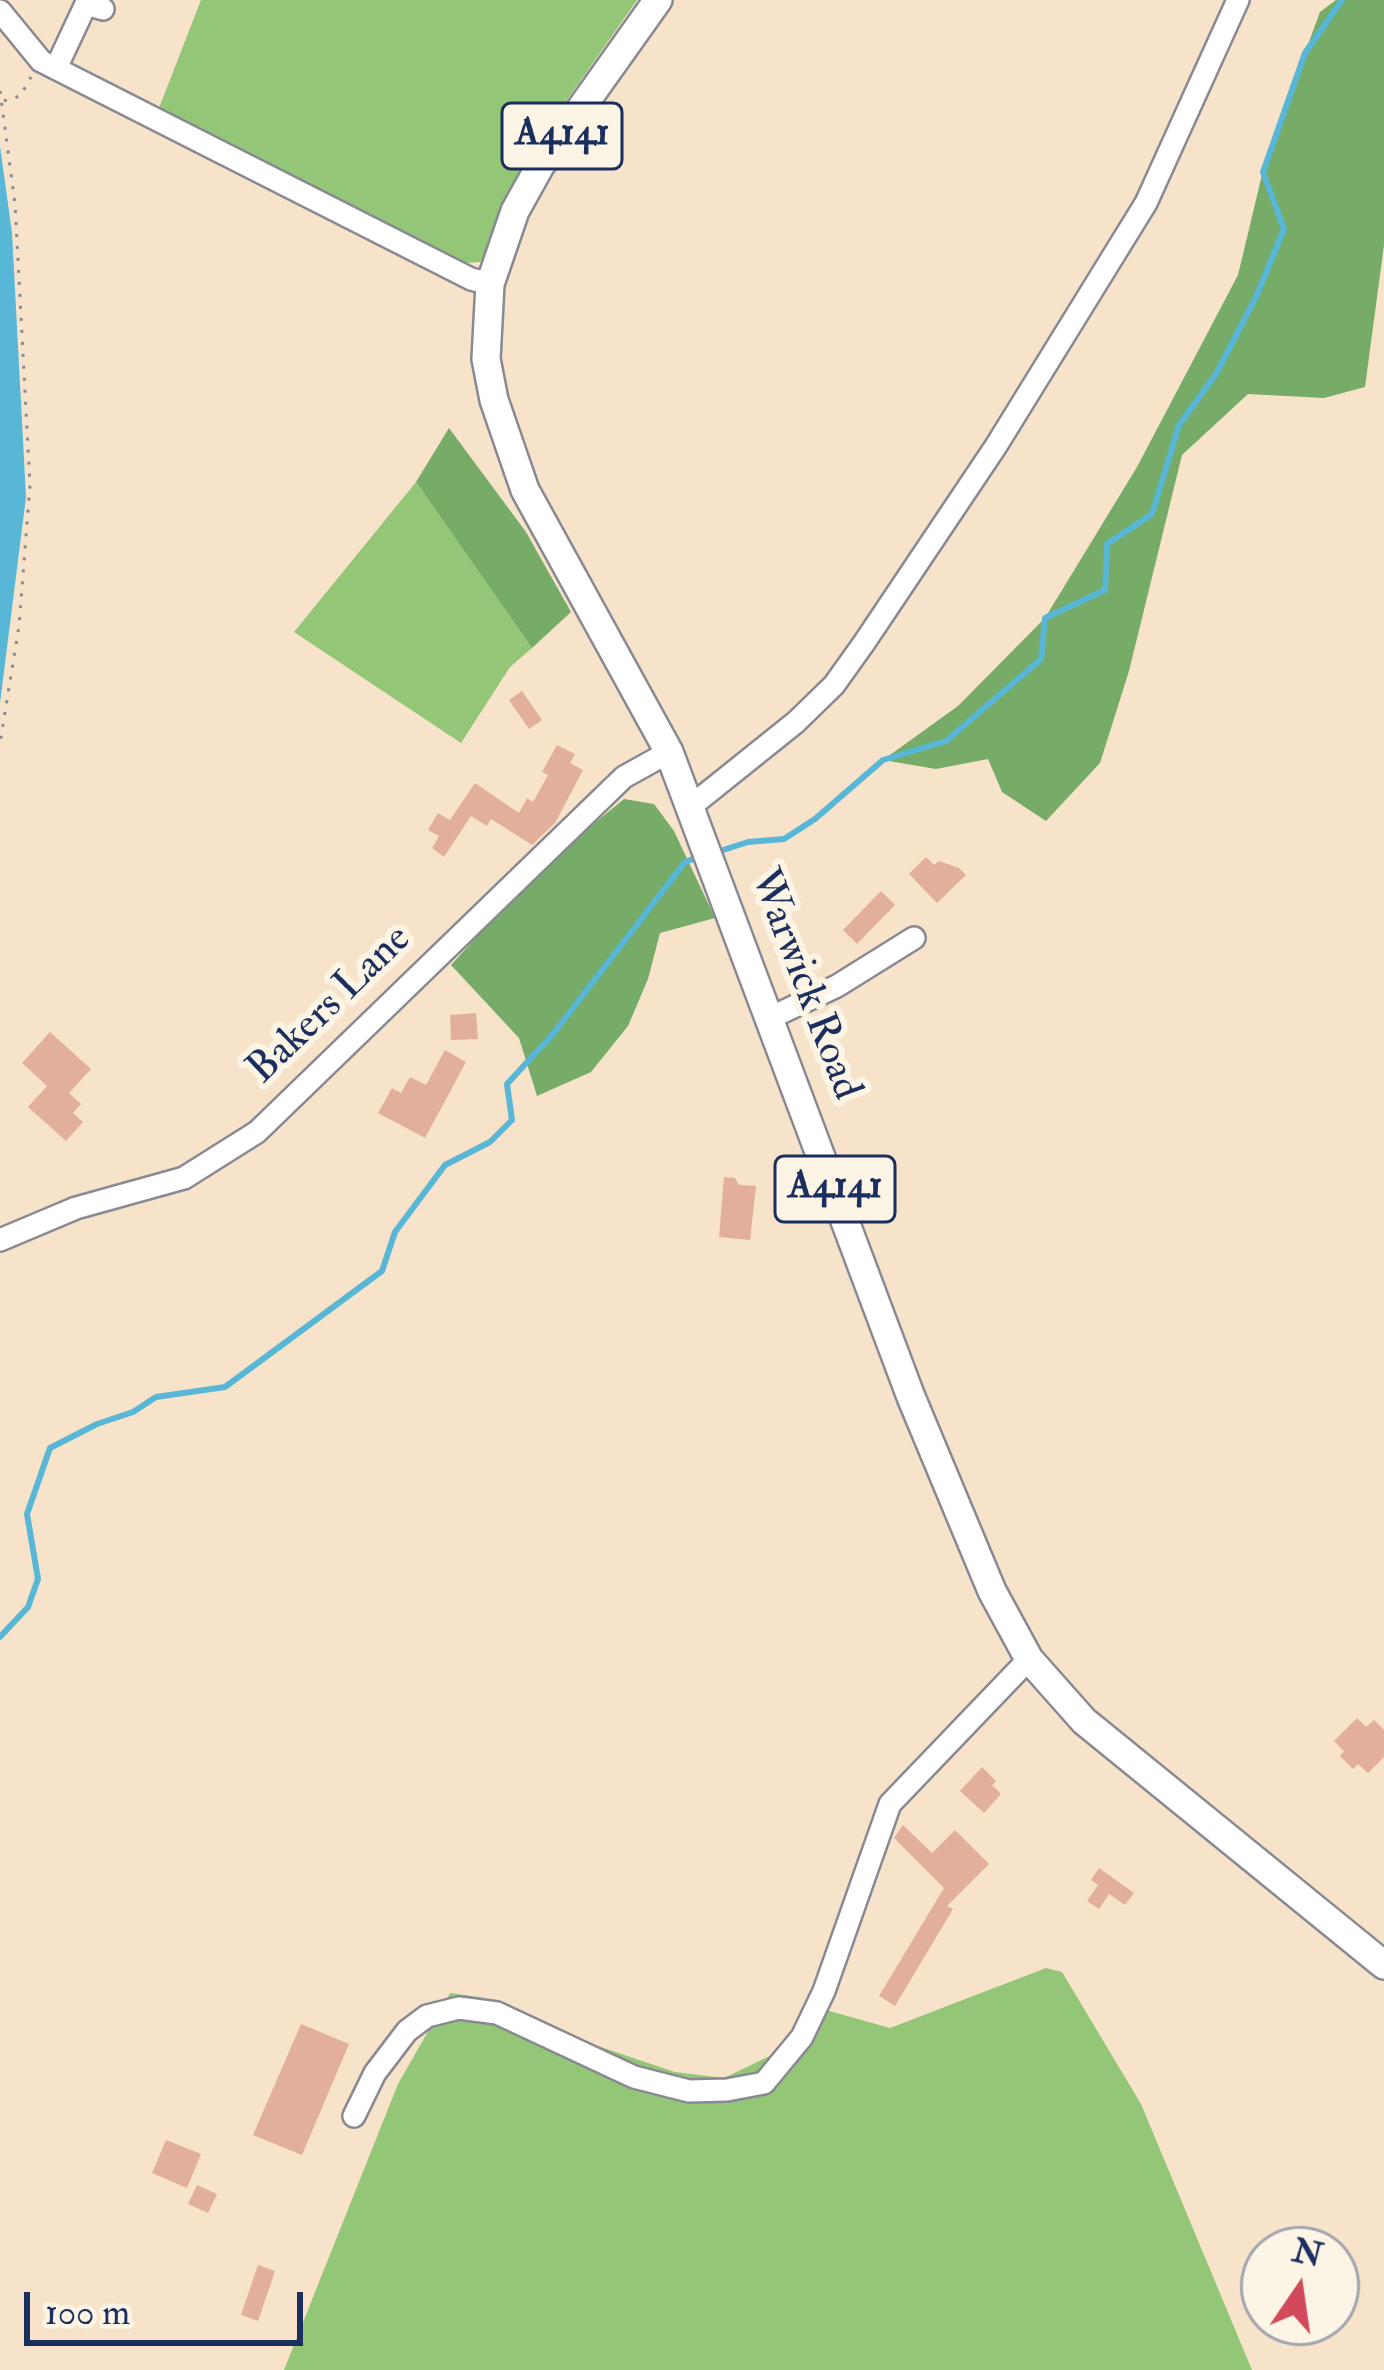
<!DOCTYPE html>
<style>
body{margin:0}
#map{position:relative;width:1384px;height:2370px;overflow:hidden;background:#f7e3ca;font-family:"IM FELL Double Pica",serif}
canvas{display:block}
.north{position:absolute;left:1240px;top:2226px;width:120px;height:120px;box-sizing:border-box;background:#fcf5e5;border:3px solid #a2a6af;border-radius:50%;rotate:13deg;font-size:33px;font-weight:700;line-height:48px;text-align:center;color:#1b2f5e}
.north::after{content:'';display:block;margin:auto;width:42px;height:54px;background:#d1495b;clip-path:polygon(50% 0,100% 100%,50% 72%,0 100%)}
.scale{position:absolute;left:24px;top:2292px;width:279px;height:54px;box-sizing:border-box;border:6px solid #1b2f5e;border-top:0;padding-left:15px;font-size:36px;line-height:42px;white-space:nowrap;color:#1b2f5e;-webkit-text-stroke:9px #fcf5e5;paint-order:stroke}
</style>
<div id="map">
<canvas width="1384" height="2370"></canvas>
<div class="north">N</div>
<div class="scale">100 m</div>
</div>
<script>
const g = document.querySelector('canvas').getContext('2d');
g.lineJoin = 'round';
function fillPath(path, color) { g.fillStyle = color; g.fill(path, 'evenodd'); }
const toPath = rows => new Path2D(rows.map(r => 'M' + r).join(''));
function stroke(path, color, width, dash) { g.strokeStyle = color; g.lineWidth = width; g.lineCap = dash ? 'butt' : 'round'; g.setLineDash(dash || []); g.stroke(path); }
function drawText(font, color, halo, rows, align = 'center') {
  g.font = font + ' "IM FELL Double Pica",serif'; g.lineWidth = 12; g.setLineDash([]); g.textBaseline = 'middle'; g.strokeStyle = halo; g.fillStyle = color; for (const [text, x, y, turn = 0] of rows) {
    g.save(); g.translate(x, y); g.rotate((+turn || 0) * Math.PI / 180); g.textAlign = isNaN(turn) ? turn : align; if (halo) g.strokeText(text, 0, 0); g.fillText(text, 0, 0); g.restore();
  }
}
const green = toPath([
 [201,0,637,0,543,134,480,262,465,263,159,108],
 [416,482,532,648,510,667,461,743,294,632],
 [1046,1968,1062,1972,1141,2104,1252,2370,284,2370,398,2084,450,1993,485,1998,571,2037,675,2072,724,2078,784,2049,808,2005,890,2028]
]);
const forest = toPath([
 [1336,0,1384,0,1384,245,1365,387,1324,398,1248,394,1182,455,1129,671,1100,763,1046,821,1002,792,988,759,936,769,883,760,958,706,1045,618,1137,467,1238,275,1266,158,1320,12],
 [449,428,526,532,571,612,532,648,416,482],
 [624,799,654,804,674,831,715,918,660,933,648,979,628,1026,591,1072,537,1096,519,1038,451,965,535,872]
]);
const water = toPath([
 [0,146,12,233,26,497,0,703]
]);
const stream = toPath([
 [717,852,748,842,784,839,815,819,883,760,946,741,1041,659,1045,618,1105,590,1107,544,1152,514,1179,425,1216,374,1256,297,1284,229,1263,172,1305,53,1342,0],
 [0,1637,28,1607,38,1579,27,1514,50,1448,97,1424,133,1412,156,1397,225,1387,382,1271,395,1232,445,1165,490,1142,512,1120,507,1084,553,1034,685,862,698,857]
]);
const building = toPath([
 [522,691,542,720,529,729,509,700],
 [557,745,575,754,570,763,583,770,555,823,532,845,491,819,487,826,471,816,444,857,432,848,439,836,428,830,438,813,450,820,475,783,519,813,527,798,533,802,548,775,542,772],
 [926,857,934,865,939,861,959,868,966,875,937,903,909,874],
 [881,891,895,905,857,944,843,930],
 [476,1013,478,1039,451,1040,450,1015],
 [50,1032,91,1069,69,1093,81,1104,73,1113,83,1122,66,1141,28,1107,47,1086,22,1063],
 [445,1050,466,1062,425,1138,378,1113,392,1088,401,1093,410,1077,426,1085],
 [724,1177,735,1178,739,1185,756,1186,750,1240,719,1237],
 [1357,1718,1366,1727,1374,1720,1384,1730,1384,1757,1368,1773,1358,1764,1353,1769,1340,1756,1344,1751,1334,1741],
 [982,1767,996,1781,992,1785,1001,1794,984,1813,960,1791],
 [903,1825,932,1853,955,1830,989,1864,947,1906,953,1909,895,2006,879,1996,944,1888,894,1838],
 [1099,1868,1134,1893,1125,1905,1109,1894,1099,1909,1087,1901,1098,1885,1091,1880],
 [301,2024,349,2044,302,2155,253,2135],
 [166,2140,201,2154,187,2188,152,2173],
 [197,2185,217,2194,208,2213,188,2204],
 [258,2265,275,2271,258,2321,241,2315]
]);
const path = toPath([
 [0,91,15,204,30,485,19,626,0,743],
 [4,101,20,96,31,77]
]);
const minor = toPath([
 [0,11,41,61,471,279,490,284],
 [56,68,86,4,103,9],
 [690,807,796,722,834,685,864,643,996,446,1146,203,1238,0],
 [770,1018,837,986,914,938],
 [0,1240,76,1208,184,1178,257,1132,624,777,669,752],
 [354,2116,375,2073,407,2031,427,2016,459,2008,497,2013,634,2077,689,2091,727,2090,764,2083,802,2037,824,1991,890,1804,1029,1659]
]);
const major = toPath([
 [658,0,540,166,515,211,490,284,486,359,494,400,525,490,669,752,911,1397,992,1591,1029,1659,1084,1721,1384,1965]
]);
const shields = [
 [562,136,120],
 [835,1189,120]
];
const shieldNames = [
 ["A4141",562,136],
 ["A4141",835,1189]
];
const streetNames = [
 ["Warwick Road",803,985,69],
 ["Bakers Lane",331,1006,-44]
];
fillPath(green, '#93c677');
fillPath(forest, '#76ab68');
fillPath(water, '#58b6d6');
stroke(stream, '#58b6d6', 6);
fillPath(building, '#e2b09a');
stroke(minor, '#898994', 26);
stroke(major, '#898994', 32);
stroke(path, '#898994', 3, [3, 9]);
stroke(minor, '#fff', 21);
stroke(major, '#fff', 27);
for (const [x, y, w] of shields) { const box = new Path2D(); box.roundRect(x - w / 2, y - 33, w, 66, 9); g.fillStyle = '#fcf5e5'; g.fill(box); stroke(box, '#1b2f5e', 3); }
drawText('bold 39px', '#1b2f5e', null, shieldNames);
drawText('42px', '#1b2f5e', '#fcf5e5', streetNames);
</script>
